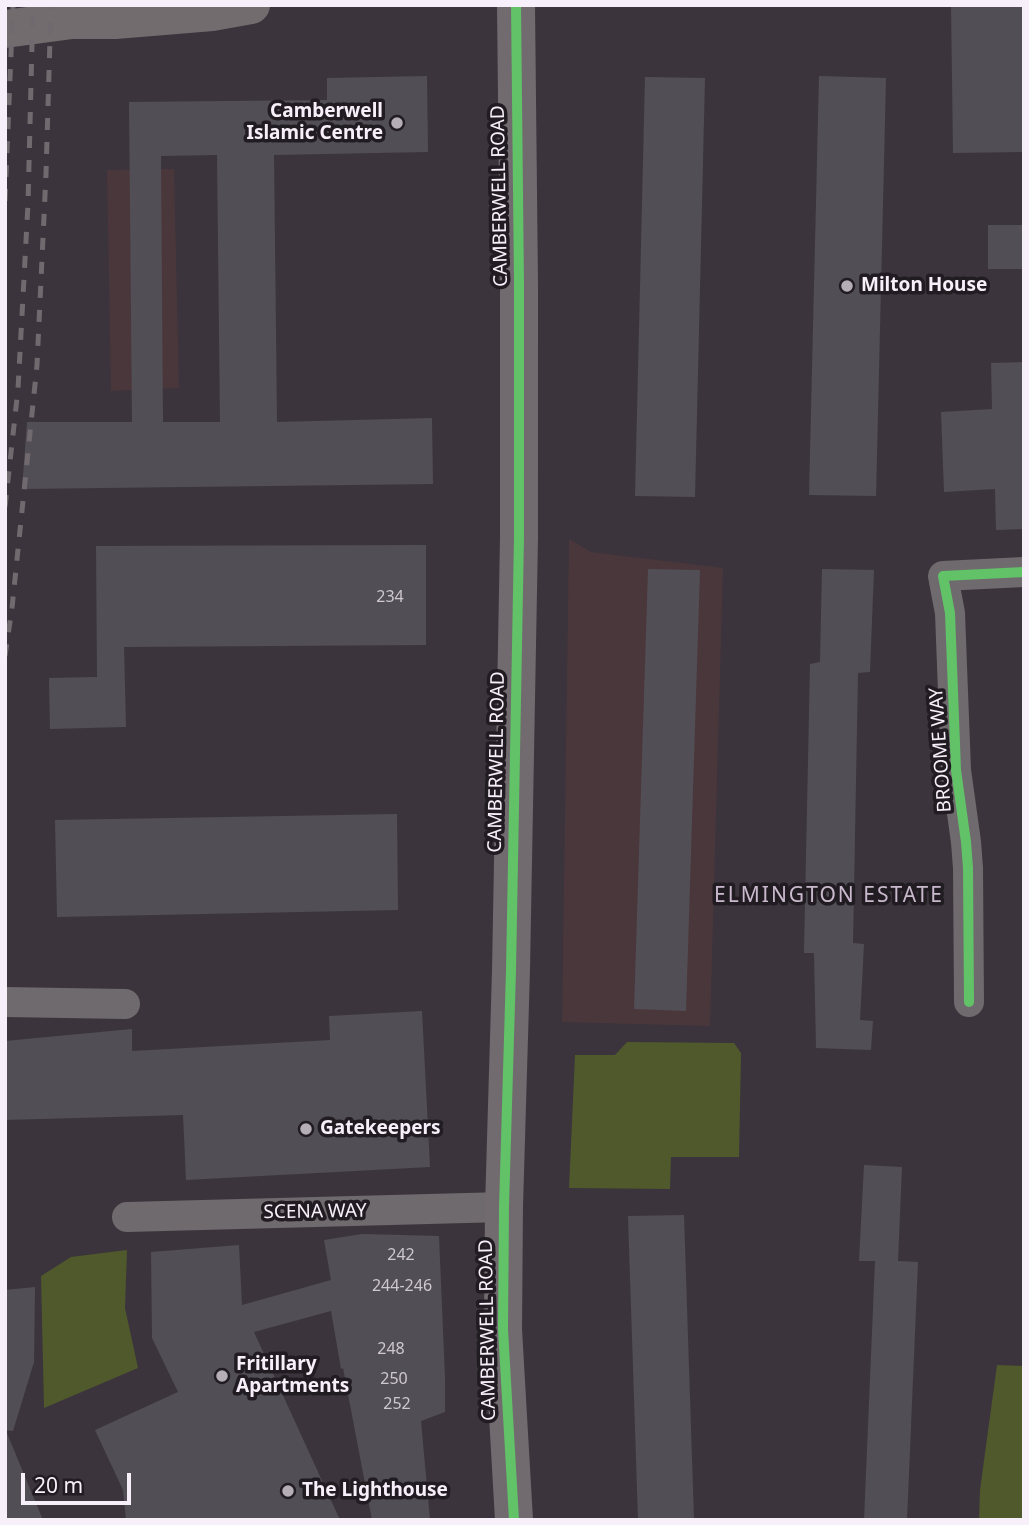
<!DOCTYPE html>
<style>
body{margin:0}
#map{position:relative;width:1029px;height:1525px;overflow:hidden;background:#3b343c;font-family:"Noto Sans",sans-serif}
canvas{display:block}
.frame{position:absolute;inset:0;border:7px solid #f7eff9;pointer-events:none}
.scale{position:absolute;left:21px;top:1473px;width:110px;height:32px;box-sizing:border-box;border:4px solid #f7eff9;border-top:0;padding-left:9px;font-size:21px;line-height:24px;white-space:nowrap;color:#f7eff9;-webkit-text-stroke:5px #211b22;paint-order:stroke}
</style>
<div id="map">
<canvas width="1029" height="1525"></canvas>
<div class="frame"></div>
<div class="scale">20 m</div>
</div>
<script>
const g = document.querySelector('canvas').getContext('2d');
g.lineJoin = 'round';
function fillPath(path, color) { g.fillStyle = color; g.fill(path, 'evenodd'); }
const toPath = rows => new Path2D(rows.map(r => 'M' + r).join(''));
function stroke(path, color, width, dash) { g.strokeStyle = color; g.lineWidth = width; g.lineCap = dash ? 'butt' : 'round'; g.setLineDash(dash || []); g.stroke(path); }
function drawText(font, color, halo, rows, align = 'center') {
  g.font = font + ' "Noto Sans",sans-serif'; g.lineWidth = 7; g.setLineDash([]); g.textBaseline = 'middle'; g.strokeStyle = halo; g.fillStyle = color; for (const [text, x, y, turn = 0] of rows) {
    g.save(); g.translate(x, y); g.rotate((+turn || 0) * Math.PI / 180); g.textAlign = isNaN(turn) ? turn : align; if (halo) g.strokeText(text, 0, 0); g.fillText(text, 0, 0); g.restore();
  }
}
const commercial = toPath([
 [174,169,179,388,111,391,107,170],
 [569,539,591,552,723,568,710,1026,562,1022]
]);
const green = toPath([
 [627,1042,734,1043,741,1053,739,1157,671,1157,670,1189,569,1188,575,1055,615,1055],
 [127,1250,125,1308,138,1368,44,1408,41,1276,71,1257],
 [997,1365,1024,1366,1024,1520,979,1520,980,1490]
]);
const building = toPath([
 [951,5,1024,5,1024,152,953,153],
 [427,76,428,152,274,155,277,422,432,418,433,484,22,489,27,422,132,422,129,102,327,100,327,78],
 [217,155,220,422,163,422,161,156],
 [819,76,886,78,876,496,809,495],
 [645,77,705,78,695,497,635,496],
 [988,225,1024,225,1024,269,988,269],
 [1024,362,1024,529,996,530,995,489,944,492,941,412,992,409,991,363],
 [426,545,426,645,124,647,126,727,50,729,49,678,97,677,96,546],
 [648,569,700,570,686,1011,634,1009],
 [822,569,874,570,870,672,858,673,853,943,864,944,860,1020,873,1021,871,1050,816,1048,814,953,804,953,810,664,820,662],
 [397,814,398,910,57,917,55,820],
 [422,1011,430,1167,186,1180,183,1115,5,1120,5,1041,132,1029,132,1051,330,1040,329,1016],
 [864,1165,902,1167,898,1261,918,1262,907,1520,864,1520,875,1261,859,1261],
 [684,1215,694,1520,638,1520,628,1216],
 [362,1234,439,1236,445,1378,445,1412,421,1421,430,1520,372,1520,343,1368,341,1369,331,1311,254,1332,340,1520,126,1520,123,1490,95,1430,178,1392,152,1338,151,1252,239,1245,242,1305,331,1280,324,1240],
 [35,1287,34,1362,13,1431,5,1430,5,1290],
 [5,1431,6,1431,43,1520,5,1520]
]);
const street = toPath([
 [5,1002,125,1004],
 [969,1002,968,868,966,842,956,770,950,613,943,576,1024,572],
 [127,1217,504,1207]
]);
const secondary = toPath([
 [5,29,72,20,115,20,212,12,251,5]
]);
const primary = toPath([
 [514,1520,503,1329,504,1207,511,970,519,537,519,284,516,5]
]);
const rail = toPath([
 [5,201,13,5],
 [5,507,18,389,28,204,33,5],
 [5,656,12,608,37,365,46,174,51,5]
]);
const cycleway = toPath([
 [969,1002,968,868,966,842,956,770,950,613,943,576,1024,572],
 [514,1520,503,1329,504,1207,511,970,519,537,519,284,516,5]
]);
const markers = [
 [397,123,7,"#b5aeb7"],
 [847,286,7,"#b5aeb7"],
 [306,1129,7,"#b5aeb7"],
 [222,1376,7,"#b5aeb7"],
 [288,1491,7,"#b5aeb7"]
];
const numberNames = [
 ["234",390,597],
 ["242",401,1255],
 ["244-246",402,1286],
 ["248",391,1349],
 ["250",394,1379],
 ["252",397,1404]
];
const poiNames = [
 ["Camberwell",383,112,"right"],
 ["Islamic Centre",383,134,"right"],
 ["Milton House",861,286],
 ["Gatekeepers",320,1129],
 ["Fritillary",236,1365],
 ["Apartments",236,1387],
 ["The Lighthouse",302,1491]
];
const streetNames = [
 ["CAMBERWELL ROAD",500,196,-91],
 ["BROOME WAY",941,750,-94],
 ["CAMBERWELL ROAD",497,762,-89],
 ["SCENA WAY",315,1212,-1],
 ["CAMBERWELL ROAD",488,1330,-91]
];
const neighbourhoodNames = [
 ["ELMINGTON ESTATE",829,896]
];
fillPath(commercial, '#4a373b');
fillPath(green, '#50592c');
fillPath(building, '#524e55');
stroke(street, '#6f6a6d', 30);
stroke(secondary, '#726c6f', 38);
stroke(primary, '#716a6f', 38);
stroke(rail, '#706a6f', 5, [12, 12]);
stroke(cycleway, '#61c268', 10);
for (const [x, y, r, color] of markers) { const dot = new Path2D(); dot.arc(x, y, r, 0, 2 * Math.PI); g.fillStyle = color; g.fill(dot); stroke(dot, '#211b22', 2.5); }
drawText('16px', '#cec7d0', null, numberNames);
drawText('bold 19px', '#f7eff9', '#211b22', poiNames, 'left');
drawText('19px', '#f7eff9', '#211b22', streetNames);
g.letterSpacing = '2px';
drawText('21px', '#c9b9cc', '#211b22', neighbourhoodNames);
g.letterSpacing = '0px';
</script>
